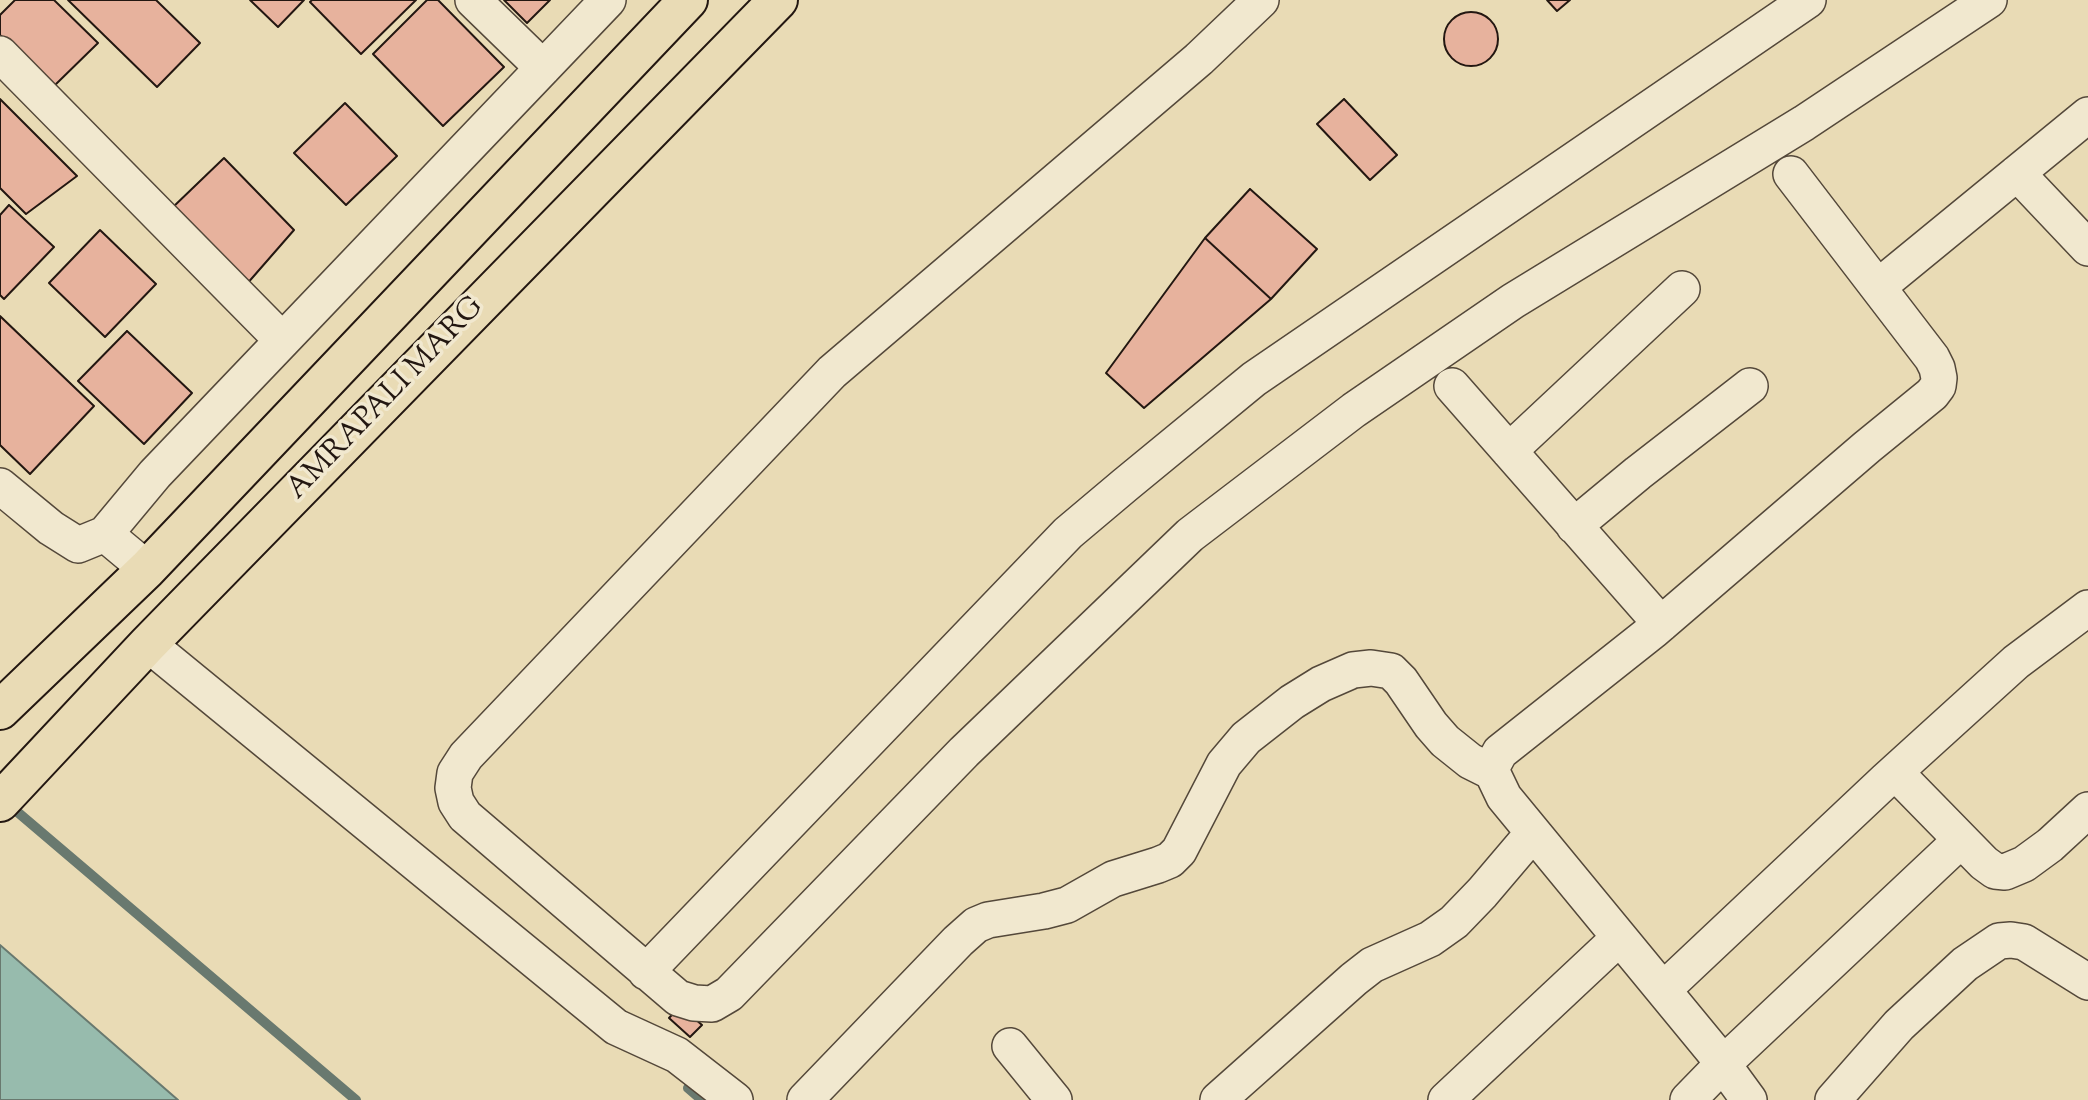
<!DOCTYPE html>
<style>
body{margin:0}
canvas{display:block;background:#e9dbb5}
</style>
<canvas width="2088" height="1100"></canvas>
<script>
const g = document.querySelector('canvas').getContext('2d');
g.lineJoin = 'round';
function fillPath(path, color) { g.fillStyle = color; g.fill(path, 'evenodd'); }
const toPath = rows => new Path2D(rows.map(r => 'M' + r).join(''));
function stroke(path, color, width, dash) { g.strokeStyle = color; g.lineWidth = width; g.lineCap = dash ? 'butt' : 'round'; g.setLineDash(dash || []); g.stroke(path); }
function drawText(font, color, halo, rows, align = 'center') {
  g.font = font + ' "Sorts Mill Goudy",serif'; g.lineWidth = 7; g.setLineDash([]); g.textBaseline = 'middle'; g.strokeStyle = halo; g.fillStyle = color; for (const [text, x, y, turn = 0] of rows) {
    g.save(); g.translate(x, y); g.rotate((+turn || 0) * Math.PI / 180); g.textAlign = isNaN(turn) ? turn : align; if (halo) g.strokeText(text, 0, 0); g.fillText(text, 0, 0); g.restore();
  }
}
const water = toPath([
 [0,945,178,1100,0,1100,0,945]
]);
const stream = toPath([
 [8,804,356,1100],
 [688,1088,702,1100]
]);
const building = toPath([
 [15,0,54,0,98,43,53,87,0,35,0,15,15,0],
 [68,0,156,0,200,43,157,87,68,0],
 [250,0,304,0,278,27,250,0],
 [312,0,416,0,361,54,310,2,312,0],
 [427,0,438,0,504,67,443,126,373,54,427,0],
 [504,0,550,0,527,23,504,0],
 [1547,0,1570,0,1557,11,1547,0],
 '1444 39a27 27 0 1 1 54 0a27 27 0 1 1-54 0Z',
 [0,99,77,176,26,214,0,188,0,99],
 [1344,99,1397,155,1370,180,1317,124,1344,99],
 [345,103,397,156,346,205,294,153,345,103],
 [224,158,294,230,246,285,171,209,224,158],
 [1250,189,1317,249,1271,299,1205,238,1250,189],
 [9,205,54,247,4,299,0,295,0,215,9,205],
 [100,230,156,284,105,337,49,283,100,230],
 [1205,238,1271,299,1144,408,1106,373,1205,238],
 [0,316,94,406,30,474,0,445,0,316],
 [127,331,192,393,144,444,78,381,127,331],
 [680,1006,702,1025,690,1037,669,1018,680,1006]
]);
const minor = toPath([
 [473,0,543,68],
 [1261,0,1199,59,832,372,466,756,455,773,453,788,456,802,465,816,678,998,694,1003,712,1004,729,994,964,752,1190,535,1354,410,1513,301,1804,123,1989,0],
 [0,54,282,340],
 [2017,173,2088,248],
 [1878,287,2088,115],
 [1452,386,1661,624],
 [1509,451,1682,289],
 [0,486,51,528,78,545,105,534,155,474,608,0],
 [1574,526,1638,473,1750,386],
 [105,534,147,569],
 [148,644,616,1027,677,1055,735,1100],
 [1895,772,1984,863,1995,871,2005,872,2024,864,2050,845,2088,810],
 [646,972,1068,533,1125,485,1254,379,1808,0],
 [1663,990,1886,780,2016,662,2088,608],
 [1010,1046,1054,1100],
 [805,1100,958,941,976,925,988,920,1044,911,1067,905,1113,879,1158,865,1170,860,1179,851,1224,764,1246,738,1292,702,1321,684,1353,670,1371,668,1391,671,1401,681,1431,725,1445,741,1470,761,1492,772],
 [1218,1100,1354,979,1372,965,1430,939,1454,922,1482,893,1533,833],
 [1446,1100,1619,938],
 [1688,1100,1723,1064,1961,840],
 [1749,1100,1714,1052,1504,797,1492,772,1494,763,1500,752,1654,630,1867,447,1932,394,1938,386,1939,378,1937,368,1932,358,1791,174],
 [1833,1100,1899,1025,1965,964,1999,941,2011,940,2024,942,2088,982]
]);
const major = toPath([
 [0,710,147,569,688,0],
 [0,802,148,644,778,0]
]);
const streetNames = [
 ["AMRAPALI MARG",387,400,-46]
];
fillPath(water, '#97bbad');
stroke(water, '#69796f', 2);
stroke(stream, '#69796f', 10);
fillPath(building, '#e7b29d');
stroke(building, '#231711', 2);
stroke(minor, '#54483a', 38);
stroke(major, '#231711', 42);
stroke(minor, '#f1e8cf', 35);
stroke(major, '#e9dbb5', 38);
drawText('30px', '#231711', '#f1e8cf', streetNames);
</script>
